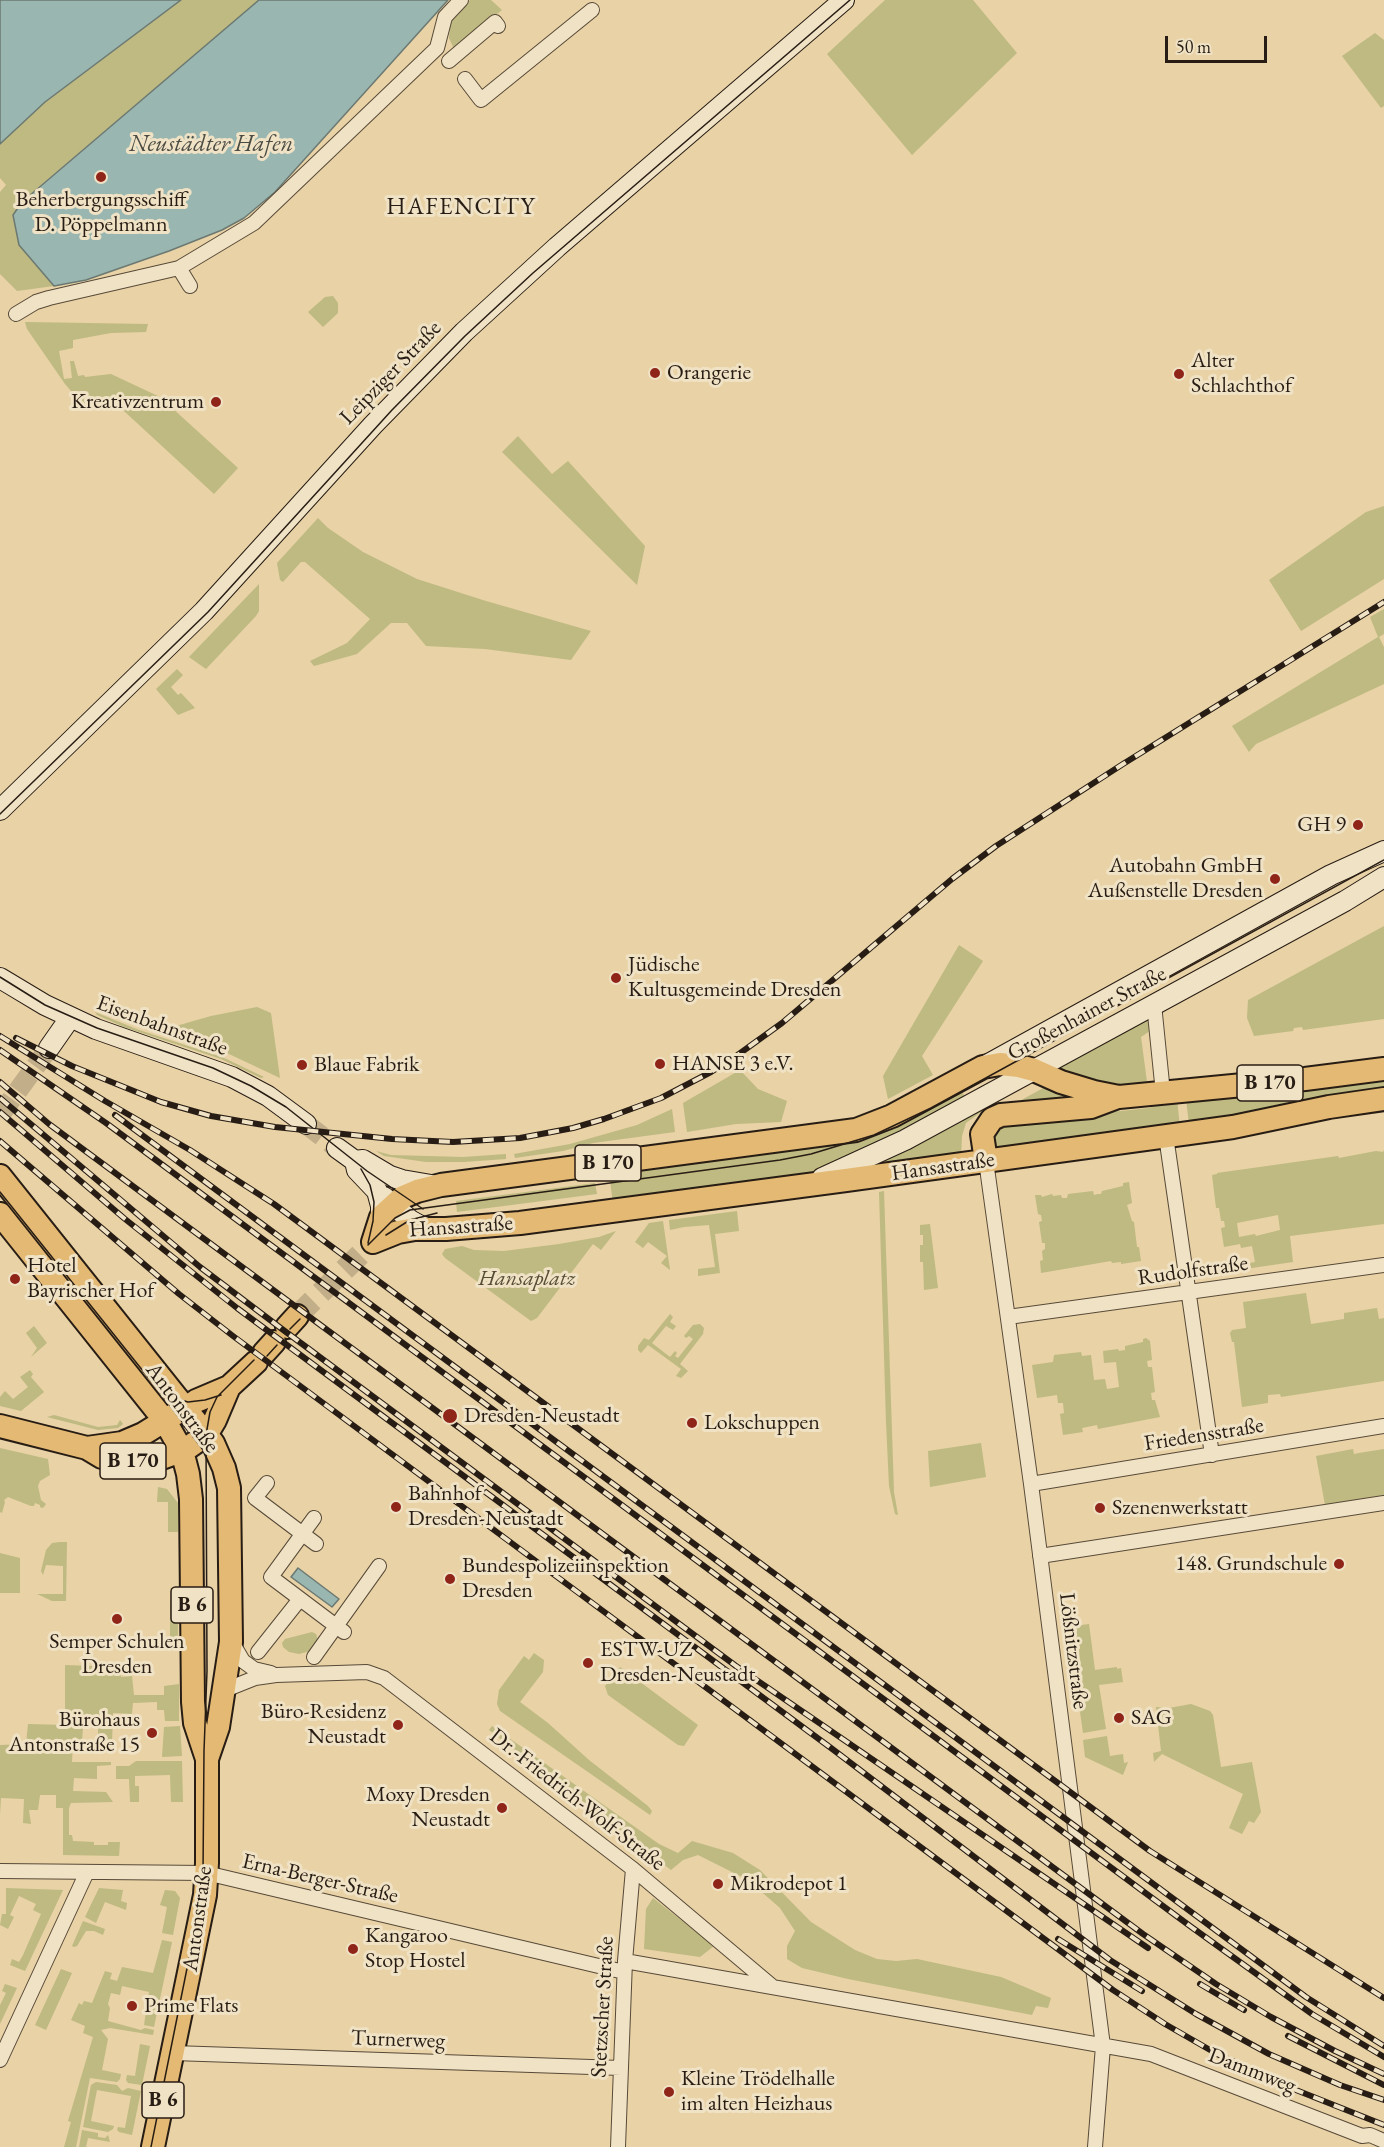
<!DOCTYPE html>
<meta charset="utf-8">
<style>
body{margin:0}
#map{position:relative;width:1384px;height:2147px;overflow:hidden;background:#e8d2a6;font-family:"EB Garamond",serif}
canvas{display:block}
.scale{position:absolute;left:1165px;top:36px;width:102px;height:27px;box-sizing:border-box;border:3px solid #281d14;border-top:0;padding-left:8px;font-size:18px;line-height:21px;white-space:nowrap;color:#281d14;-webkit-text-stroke:4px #f0e2c5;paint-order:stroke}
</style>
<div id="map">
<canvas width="1384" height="2147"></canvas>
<div class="scale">50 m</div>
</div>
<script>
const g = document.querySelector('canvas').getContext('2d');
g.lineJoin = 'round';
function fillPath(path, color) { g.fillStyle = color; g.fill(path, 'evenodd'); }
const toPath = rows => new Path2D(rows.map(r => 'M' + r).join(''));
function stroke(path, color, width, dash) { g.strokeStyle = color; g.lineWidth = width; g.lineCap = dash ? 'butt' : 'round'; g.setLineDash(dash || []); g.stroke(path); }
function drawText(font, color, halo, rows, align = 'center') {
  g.font = font + ' "EB Garamond",serif'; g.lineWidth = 6; g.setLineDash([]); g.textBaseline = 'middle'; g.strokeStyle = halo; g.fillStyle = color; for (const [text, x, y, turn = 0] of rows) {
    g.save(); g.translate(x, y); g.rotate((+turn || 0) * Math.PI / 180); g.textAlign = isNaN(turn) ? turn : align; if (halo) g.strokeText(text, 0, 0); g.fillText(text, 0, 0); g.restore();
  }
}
const green = toPath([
 [181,0,259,0,35,190,19,245,54,286,17,291,0,274,0,192,6,185,0,178,0,144,45,102],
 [470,0,491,0,502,10,454,49,449,38,450,22],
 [885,0,973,0,1017,53,912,155,827,54],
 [1375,33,1384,40,1384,106,1381,108,1342,56],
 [333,296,338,303,338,313,323,327,308,312,325,297],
 [25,322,148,324,146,332,111,333,73,340,73,348,59,351,64,379,72,378,70,361,74,361,78,376,84,375,85,377,111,374,160,397,238,468,214,494,112,400,88,411,65,384,27,329],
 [518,436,552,474,568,461,645,546,637,585,502,452],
 [1384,506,1384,579,1301,631,1269,580,1366,512],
 [318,518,328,528,363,552,417,579,486,601,591,631,571,660,485,649,426,646,407,623,391,623,357,654,314,666,310,661,347,643,370,619,305,562,301,562,283,582,280,580,277,563],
 [259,584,259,611,256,616,206,669,189,657],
 [1384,609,1384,634,1379,637,1384,647,1384,684,1256,744,1249,752,1232,726,1378,637,1370,617],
 [177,669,183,675,171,687,178,695,181,693,195,708,178,715,156,689],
 [1384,926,1384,1019,1303,1030,1302,1027,1294,1028,1293,1031,1254,1036,1247,1018,1248,1000],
 [959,945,983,961,922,1056,933,1075,888,1099,883,1076],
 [257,1007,271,1013,280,1078,212,1046,162,1030,211,1016],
 [95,1012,139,1030,222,1057,264,1077,261,1078,221,1059,124,1027,97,1015],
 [1147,1017,1150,1031,1141,1037,1147,1082,1156,1082,1157,1086,1123,1089,1056,1070,1055,1066],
 [740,1070,758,1089,787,1101,781,1122,736,1124,687,1132,683,1103],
 [1384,1077,1384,1092,1189,1125,1186,1098],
 [1047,1086,1080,1099,1003,1110],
 [960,1088,966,1099,829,1171,613,1204,609,1172,812,1143],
 [1177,1099,1180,1127,996,1151,990,1132,996,1124,1149,1108],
 [989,1101,991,1105,966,1123,962,1136,961,1156,873,1165],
 [672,1109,675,1132,593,1143,563,1151,515,1158,514,1154,570,1144,637,1125],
 [1384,1150,1384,1224,1290,1236,1293,1262,1245,1269,1244,1264,1255,1262,1252,1246,1241,1248,1240,1244,1224,1247,1221,1228,1225,1227,1224,1221,1221,1221,1219,1208,1216,1208,1212,1175,1217,1174,1217,1173,1338,1156,1339,1158,1376,1151,1383,1152],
 [1278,1215,1280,1230,1256,1236,1255,1234,1239,1237,1237,1223],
 [376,1151,391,1155,463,1157,506,1154,506,1159,464,1162,426,1162,384,1156],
 [1129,1182,1132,1203,1127,1205,1132,1221,1134,1222,1137,1247,1139,1247,1141,1261,1121,1264,1121,1262,1112,1263,1111,1261,1041,1273,1040,1261,1043,1260,1042,1251,1045,1249,1045,1243,1042,1243,1039,1222,1042,1221,1041,1215,1038,1214,1035,1195,1041,1195,1042,1197,1052,1194,1053,1196,1061,1195,1062,1198,1067,1198,1068,1194,1093,1191,1094,1195,1098,1194,1101,1194,1102,1191,1123,1186,1123,1183],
 [595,1183,597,1194,457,1212,456,1201],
 [884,1191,894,1492,898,1515,895,1514,889,1486,886,1422,879,1192],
 [737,1211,739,1231,715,1234,720,1273,698,1276,698,1269,715,1267,709,1225,684,1227,670,1230,669,1220],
 [663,1221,670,1270,661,1263,667,1256,648,1242,643,1248,635,1242,649,1223],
 [930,1224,938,1288,924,1290,923,1262,920,1262,920,1245,923,1245,923,1235,920,1235,920,1225],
 [616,1231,601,1250,593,1244,537,1318,531,1321,445,1258,442,1254,445,1249,462,1246,474,1250,504,1251,559,1244,599,1237],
 [1306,1293,1311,1324,1344,1319,1344,1313,1377,1308,1379,1319,1384,1318,1384,1381,1281,1397,1280,1394,1268,1395,1268,1403,1242,1407,1234,1342,1232,1342,1230,1333,1232,1330,1246,1328,1243,1302],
 [670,1314,673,1317,670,1322,676,1326,673,1330,666,1326,652,1343,670,1357,675,1351,677,1353,675,1356,678,1358,693,1339,689,1336,686,1338,684,1336,693,1325,700,1324,704,1328,703,1334,680,1364,688,1371,681,1378,676,1376,681,1369,648,1345,641,1353,638,1350,638,1346,644,1338,649,1340],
 [34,1326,47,1343,31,1357,37,1348,26,1333],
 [1146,1338,1150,1341,1152,1360,1147,1361,1148,1367,1152,1367,1155,1392,1151,1393,1152,1400,1155,1400,1160,1417,1098,1429,1097,1425,1082,1428,1083,1432,1063,1435,1060,1414,1064,1413,1063,1403,1058,1403,1057,1395,1037,1398,1032,1365,1053,1362,1054,1355,1081,1352,1082,1356,1091,1355,1094,1380,1105,1379,1107,1389,1119,1387,1116,1362,1104,1363,1103,1351,1118,1349,1119,1351,1125,1350,1125,1346,1143,1342,1143,1339],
 [30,1370,33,1374,31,1377,44,1392,21,1411,0,1406,0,1397,5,1391,13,1399,28,1387,20,1377],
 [54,1415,98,1427,117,1425,120,1420,123,1424,118,1428,98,1430,47,1417],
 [981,1443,986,1477,930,1487,928,1451],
 [1384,1444,1384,1495,1325,1505,1316,1456,1353,1449,1354,1454,1359,1453,1384,1449],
 [0,1448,48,1459,50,1475,40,1481,38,1486,41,1500,46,1504,43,1508,40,1507,40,1505,35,1503,34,1506,31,1506,8,1497,4,1500,5,1502,2,1513,0,1512],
 [158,1487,167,1489,178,1503,178,1532,168,1532,168,1502,157,1502],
 [60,1542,67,1542,66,1601,52,1601,37,1594,63,1594,63,1566,46,1565,43,1575,41,1571,46,1550,52,1543],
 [0,1553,20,1558,20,1593,0,1593],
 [170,1588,178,1588,178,1651,171,1651,172,1641,170,1638,170,1602,172,1598,172,1591],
 [1089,1624,1095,1670,1117,1667,1117,1669,1121,1668,1123,1682,1099,1685,1106,1729,1083,1733,1068,1627],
 [312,1632,316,1634,319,1642,314,1650,299,1654,289,1652,283,1647,282,1643,285,1639],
 [534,1653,544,1660,543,1672,520,1702,548,1723,589,1760,648,1806,652,1811,650,1815,500,1711,497,1704,499,1690,524,1656,529,1660],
 [65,1665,121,1667,121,1677,132,1676,134,1695,164,1695,164,1686,179,1684,179,1721,165,1721,164,1710,157,1710,157,1702,133,1703,132,1714,113,1713,112,1743,110,1746,98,1746,98,1728,83,1727,82,1741,73,1741,72,1762,111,1762,111,1765,97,1766,97,1779,74,1778,73,1791,106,1792,113,1802,71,1803,69,1808,69,1835,72,1835,73,1841,94,1842,94,1845,108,1845,108,1842,120,1842,119,1856,63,1855,63,1808,56,1808,56,1795,40,1795,38,1810,29,1810,31,1824,23,1823,24,1799,1,1798,0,1815,0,1745,26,1744,28,1724,65,1725],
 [620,1667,698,1725,684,1746,678,1745,608,1695,605,1686],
 [1191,1704,1210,1711,1213,1715,1221,1767,1252,1762,1261,1812,1254,1823,1249,1821,1242,1834,1229,1828,1243,1794,1162,1754,1154,1762,1153,1753,1161,1751,1156,1707,1169,1708],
 [180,1726,182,1756,162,1757,164,1727],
 [492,1726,659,1844,678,1853,692,1841,733,1853,760,1870,811,1922,855,1950,877,1959,896,1961,917,1959,1001,1977,1051,1998,1048,2008,1036,2006,1032,2015,848,1979,802,1968,787,1959,787,1946,795,1931,780,1908,748,1880,698,1855,683,1860,671,1870,489,1730],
 [1107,1736,1110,1756,1123,1754,1124,1763,1128,1762,1123,1775,1085,1757,1083,1740],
 [136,1761,182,1761,183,1802,171,1802,170,1775,135,1776,135,1786,139,1786,139,1802,130,1802,129,1779,116,1779,116,1766,129,1766],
 [6,1888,63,1890,25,1971,10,1965,12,1959,19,1962,23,1955,41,1914,33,1910,36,1904,19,1896,10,1915,14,1917,8,1929,0,1925,2,1914,6,1914],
 [99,1888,123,1890,121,1901,127,1903,126,1910,105,1902,96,1923,85,1917],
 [165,1890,175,1891,180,1898,173,1935,162,1933,167,1907,160,1905],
 [653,1898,714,1946,700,1957,644,1949,646,1909],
 [83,1921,105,1929,103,1935,94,1931,86,1931,77,1946,74,1947,72,1946],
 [162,1940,172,1942,154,2027,144,2025,149,1992,122,1986,120,1995,111,1993,108,2004,110,2008,108,2021,141,2030,145,2028,154,2030,153,2035,110,2028,101,2030,108,2039,102,2070,121,2074,120,2079,117,2082,90,2078,76,2147,64,2147,71,2122,68,2121,93,2037,83,2033,85,2026,71,2020,79,2003,82,2005,84,2001,92,2003,105,1971,112,1973,110,1979,117,1981,122,1967,153,1973],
 [61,1969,72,1973,46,2030,35,2025],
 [5,1984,17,1988,0,2024,0,2005,6,1993,2,1991],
 [140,2044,150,2046,142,2085,128,2083,126,2080,127,2075,135,2076],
 [96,2082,117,2085,122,2091,128,2088,141,2091,132,2135,119,2132,117,2130,118,2127,125,2128,131,2096,97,2090,91,2121,114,2126,113,2129,108,2132,83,2127,91,2085],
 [82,2130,98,2133,98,2137,105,2138,108,2135,110,2142,88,2138,86,2147,79,2147]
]);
const water = toPath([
 [0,0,181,0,45,102,0,144,0,0],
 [259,0,448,0,275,192,244,218,222,230,169,251,86,280,54,286,19,245,13,215,22,202,259,0],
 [298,1568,339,1599,332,1607,291,1577,298,1568]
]);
const secondaryTunnel = toPath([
 [0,1115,49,1048],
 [306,1124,337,1148]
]);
const primaryTunnel = toPath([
 [297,1316,373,1242]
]);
const street = toPath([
 [449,61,495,22,498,26],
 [465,79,481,100,592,10],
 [179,268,190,286],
 [16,314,36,302,49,298,179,268,254,223,437,48,445,17,461,0],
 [1154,1004,1163,1093],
 [1166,1136,1212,1455],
 [986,1161,1031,1484,1103,2046,1095,2147],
 [1008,1317,1384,1265],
 [267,1483,255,1498,316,1544],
 [1031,1484,1384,1426],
 [314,1518,271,1577,344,1632],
 [1040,1556,1384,1503],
 [232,1642,243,1661,254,1669,271,1673],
 [258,1652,300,1599],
 [314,1657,379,1566],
 [225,1690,255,1678,276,1675,367,1672,384,1678,633,1869,772,1986],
 [0,1871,206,1873,624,1972],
 [625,1961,1151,2054,1362,2136,1370,2135,1384,2141],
 [173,2053,621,2068],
 [0,2060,87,1872],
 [618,2147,625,1961,633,1869]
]);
const secondary = toPath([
 [0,810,204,611,373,425,464,332,557,247,844,0],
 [0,978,45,1005,96,1029,232,1077,268,1096,306,1124],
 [49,1048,70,1018],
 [985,1066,1331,875,1384,851],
 [337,1148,355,1161,357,1170,377,1191,381,1206,381,1217],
 [355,1161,363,1160,390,1176,402,1180,437,1186],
 [822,1178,905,1140,1345,901,1384,877],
 [384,1197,410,1220,419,1225,432,1230]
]);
const primary = toPath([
 [986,1161,982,1134,992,1119,1001,1115,1091,1107,1115,1098],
 [0,1176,213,1443,224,1468,229,1488,231,1642,218,1727,207,1759,207,1863,205,1895,153,2147],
 [0,1214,165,1421,182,1451,188,1474,191,1499,193,1702,195,1723,207,1759],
 [373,1242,381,1217,403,1197,417,1191,441,1185,856,1130,892,1116,983,1067,1000,1064,1019,1066,1034,1070,1061,1082,1094,1092,1119,1097,1305,1079,1384,1069],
 [373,1242,398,1232,415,1229,446,1229,520,1223,846,1180,1233,1127,1329,1107,1384,1099],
 [287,1327,297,1316],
 [264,1353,274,1342],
 [0,1426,87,1448,102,1457,114,1460,140,1461,159,1459,186,1449,206,1435,215,1420,229,1387],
 [87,1448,122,1443,143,1434,196,1401,229,1387,256,1362]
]);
const tram = toPath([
 [0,814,208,612,392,410,465,336,533,273,850,0],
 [0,977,45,1005,97,1028,213,1068,251,1086,286,1107,367,1171,423,1209],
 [361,1169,370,1185,374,1202,373,1221,368,1243],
 [0,1192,163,1396,206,1454],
 [386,1235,410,1220,437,1213],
 [368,1245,395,1218,410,1210,780,1160,811,1154,874,1135,931,1108,1384,860],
 [290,1329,300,1319],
 [267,1356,277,1345],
 [161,1394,188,1402,205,1400,221,1395],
 [151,2147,200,1904,203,1873,204,1751,207,1671,206,1435,210,1412,217,1397,254,1360]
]);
const rail = toPath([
 [0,1036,105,1101,190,1150,274,1204,1150,1851,1384,1998],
 [16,1038,72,1066,161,1102,211,1116,275,1127,392,1139,453,1142,520,1138,573,1128,604,1119,661,1098,711,1072,732,1059,782,1023,952,879,996,846,1123,764,1384,602],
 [0,1050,106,1123,1190,1926,1312,2014,1384,2057],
 [0,1082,49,1124,1143,1934,1216,1984,1271,2017,1335,2051,1384,2074],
 [0,1098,200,1267,282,1329,736,1666,1148,1948],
 [0,1112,125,1219,237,1308,831,1748,1110,1960,1196,2014,1269,2054,1340,2085,1384,2100],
 [115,1115,1306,1997,1384,2046],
 [0,1141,179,1294,233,1336,1113,1990,1165,2024,1217,2054,1291,2088,1384,2125],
 [1058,1939,1142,1991],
 [1200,1984,1244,2010],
 [1288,2036,1384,2085]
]);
const markers = [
 [101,177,6,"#8f2418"],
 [655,373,6,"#8f2418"],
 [1179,374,6,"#8f2418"],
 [216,402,6,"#8f2418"],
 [1358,825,6,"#8f2418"],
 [1275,879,6,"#8f2418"],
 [616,978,6,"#8f2418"],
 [660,1064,6,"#8f2418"],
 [302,1065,6,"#8f2418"],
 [15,1279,6,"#8f2418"],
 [450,1416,8,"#8f2418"],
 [692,1423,6,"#8f2418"],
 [396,1507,6,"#8f2418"],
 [1100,1508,6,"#8f2418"],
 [1339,1564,6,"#8f2418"],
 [450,1579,6,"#8f2418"],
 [117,1619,6,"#8f2418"],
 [588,1663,6,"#8f2418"],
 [1119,1718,6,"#8f2418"],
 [398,1725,6,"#8f2418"],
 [152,1733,6,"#8f2418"],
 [502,1808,6,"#8f2418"],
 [718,1884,6,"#8f2418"],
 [353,1949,6,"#8f2418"],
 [132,2006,6,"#8f2418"],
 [669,2092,6,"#8f2418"]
];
const shields = [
 [1270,1083,66],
 [608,1163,66],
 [133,1461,66],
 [192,1605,42],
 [163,2100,42]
];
const shieldNames = [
 ["B 170",1270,1083],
 ["B 170",608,1163],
 ["B 170",133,1461],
 ["B 6",192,1605],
 ["B 6",163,2100]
];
const poiNames = [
 ["Beherbergungsschiff",101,200,"center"],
 ["D. Pöppelmann",101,225,"center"],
 ["Alter",1191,361],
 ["Schlachthof",1191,386],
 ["Orangerie",667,373],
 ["Kreativzentrum",204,402,"right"],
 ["GH 9",1346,825,"right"],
 ["Autobahn GmbH",1263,866,"right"],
 ["Außenstelle Dresden",1263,891,"right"],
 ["Jüdische",628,965],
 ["Kultusgemeinde Dresden",628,990],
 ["HANSE 3 e.V.",672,1064],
 ["Blaue Fabrik",314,1065],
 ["Hotel",27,1266],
 ["Bayrischer Hof",27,1291],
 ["Dresden-Neustadt",464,1416],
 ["Lokschuppen",704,1423],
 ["Bahnhof",408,1494],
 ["Dresden-Neustadt",408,1519],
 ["Szenenwerkstatt",1112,1508],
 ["148. Grundschule",1327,1564,"right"],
 ["Bundespolizeiinspektion",462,1566],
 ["Dresden",462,1591],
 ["Semper Schulen",117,1642,"center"],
 ["Dresden",117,1667,"center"],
 ["ESTW-UZ",600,1650],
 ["Dresden-Neustadt",600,1675],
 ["Büro-Residenz",386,1712,"right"],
 ["Neustadt",386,1737,"right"],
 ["SAG",1131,1718],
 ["Bürohaus",140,1720,"right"],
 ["Antonstraße 15",140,1745,"right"],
 ["Moxy Dresden",490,1795,"right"],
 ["Neustadt",490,1820,"right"],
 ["Mikrodepot 1",730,1884],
 ["Kangaroo",365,1936],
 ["Stop Hostel",365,1961],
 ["Prime Flats",144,2006],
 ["Kleine Trödelhalle",681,2079],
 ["im alten Heizhaus",681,2104]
];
const streetNames = [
 ["Leipziger Straße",391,373,-46],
 ["Großenhainer Straße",1087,1014,-28],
 ["Eisenbahnstraße",162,1026,20],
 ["Hansastraße",943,1167,-8],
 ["Hansastraße",461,1227,-4],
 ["Rudolfstraße",1193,1271,-8],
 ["Antonstraße",182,1408,53],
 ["Friedensstraße",1204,1435,-9],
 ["Lößnitzstraße",1073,1651,83],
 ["Dr.-Friedrich-Wolf-Straße",577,1800,38],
 ["Erna-Berger-Straße",320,1879,13],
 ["Antonstraße",198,1919,-82],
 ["Stetzscher Straße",603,2007,-87],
 ["Turnerweg",398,2040,2],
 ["Dammweg",1252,2071,21]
];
const parkNames = [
 ["Hansaplatz",527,1279]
];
const waterNames = [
 ["Neustädter Hafen",211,144]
];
const neighbourhoodNames = [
 ["HAFENCITY",461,207]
];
fillPath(green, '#beba81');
fillPath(water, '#99b6b0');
stroke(water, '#6c7972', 1.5);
stroke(secondaryTunnel, '#c2ae89', 20, [20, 10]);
stroke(primaryTunnel, '#c2ae89', 22, [22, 11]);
stroke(street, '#584a38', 16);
stroke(secondary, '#281d14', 22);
stroke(primary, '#281d14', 26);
stroke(street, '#f0e2c5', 14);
stroke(secondary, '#f0e2c5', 20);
stroke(primary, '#e4b973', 22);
stroke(tram, '#281d14', 1.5);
stroke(rail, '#281d14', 6);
stroke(rail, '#f0e2c5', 4, [11]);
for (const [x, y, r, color] of markers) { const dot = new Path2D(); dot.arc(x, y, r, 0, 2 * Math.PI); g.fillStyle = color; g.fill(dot); stroke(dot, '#f0e2c5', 2); }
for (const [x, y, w] of shields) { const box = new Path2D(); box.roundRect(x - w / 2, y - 18, w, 36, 4.5); g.fillStyle = '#f0e2c5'; g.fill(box); stroke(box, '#281d14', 1.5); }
drawText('bold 21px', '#281d14', null, shieldNames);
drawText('22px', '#281d14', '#f0e2c5', poiNames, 'left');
drawText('22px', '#281d14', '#f0e2c5', streetNames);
drawText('italic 22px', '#554c35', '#f0e2c5', parkNames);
drawText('italic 24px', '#4a4b43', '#f0e2c5', waterNames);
g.letterSpacing = '1.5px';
drawText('24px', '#281d14', '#f0e2c5', neighbourhoodNames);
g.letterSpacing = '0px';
</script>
